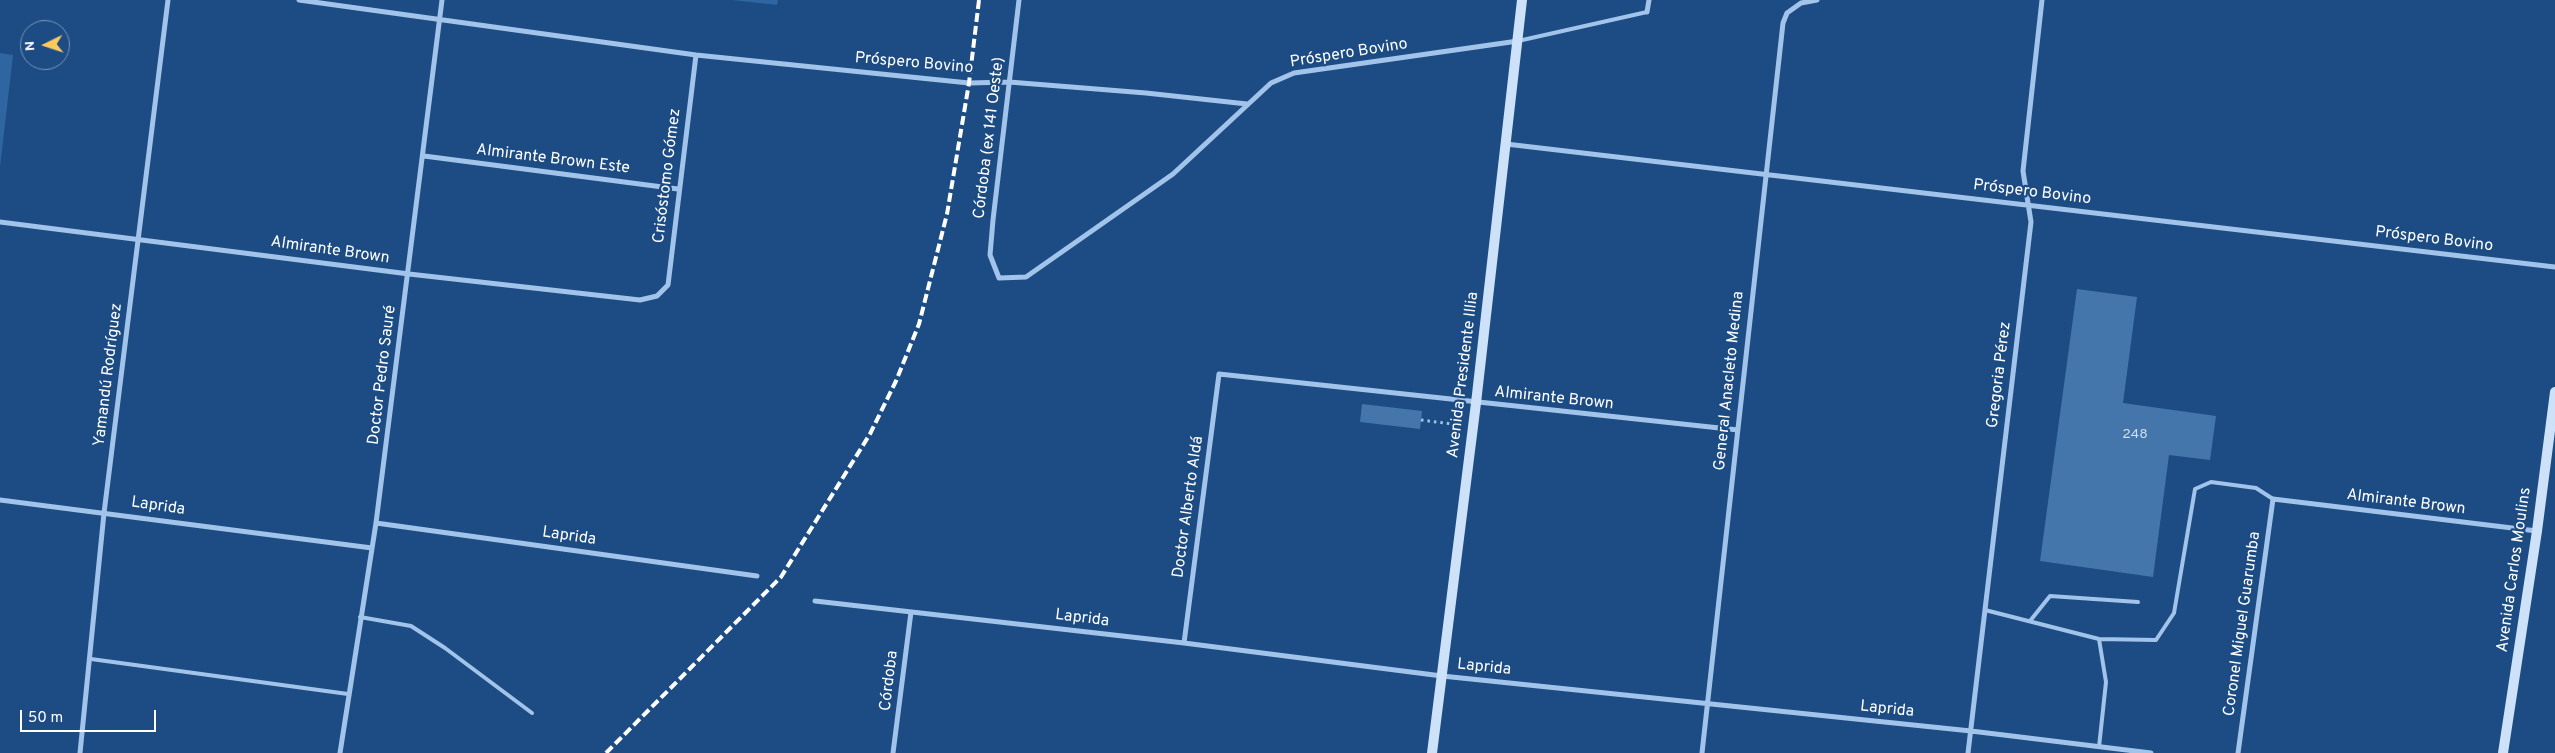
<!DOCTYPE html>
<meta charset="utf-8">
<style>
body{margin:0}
#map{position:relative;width:2555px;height:753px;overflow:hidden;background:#1c4c83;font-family:Overpass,sans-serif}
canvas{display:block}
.north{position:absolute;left:20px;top:20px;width:50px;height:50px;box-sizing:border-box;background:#1c4c83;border:1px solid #7794b5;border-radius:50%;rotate:266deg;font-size:14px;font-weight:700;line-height:20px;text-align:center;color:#fff}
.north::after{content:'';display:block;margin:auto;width:18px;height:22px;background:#fbca5f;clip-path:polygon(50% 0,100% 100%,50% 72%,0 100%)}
.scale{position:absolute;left:20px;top:710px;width:136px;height:22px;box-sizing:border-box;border:2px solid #fff;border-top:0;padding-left:6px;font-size:15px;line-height:18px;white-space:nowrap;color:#fff;-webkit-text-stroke:4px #1c4c83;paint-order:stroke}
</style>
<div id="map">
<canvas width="2555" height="753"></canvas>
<div class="north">N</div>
<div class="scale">50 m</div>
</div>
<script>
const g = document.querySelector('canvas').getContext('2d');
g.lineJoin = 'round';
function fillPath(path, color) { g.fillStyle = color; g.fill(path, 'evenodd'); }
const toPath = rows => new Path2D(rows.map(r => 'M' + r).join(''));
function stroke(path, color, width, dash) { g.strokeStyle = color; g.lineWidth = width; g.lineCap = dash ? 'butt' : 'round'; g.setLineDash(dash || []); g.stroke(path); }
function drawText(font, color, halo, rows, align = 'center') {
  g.font = font + ' Overpass,sans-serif'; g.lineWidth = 4.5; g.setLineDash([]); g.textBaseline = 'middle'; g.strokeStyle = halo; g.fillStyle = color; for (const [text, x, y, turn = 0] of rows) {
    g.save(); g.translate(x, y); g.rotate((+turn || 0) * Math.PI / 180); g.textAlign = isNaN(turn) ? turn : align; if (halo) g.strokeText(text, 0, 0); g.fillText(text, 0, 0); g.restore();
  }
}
const green = toPath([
 [732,0,778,0,777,5],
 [0,53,13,55,0,167]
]);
const building = toPath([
 [2077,289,2137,297,2123,403,2216,416,2210,460,2169,455,2153,577,2040,561],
 [1362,404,1422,411,1420,429,1360,422]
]);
const path = toPath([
 [1421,420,1460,425]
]);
const lane = toPath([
 [1518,41,1647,12],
 [1985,610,2099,639,2156,640,2174,613,2195,489,2211,482,2256,488,2273,499],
 [360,617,411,626,445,648,532,713],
 [2030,621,2050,596,2138,602],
 [2099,639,2106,682,2099,747],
 [91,659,348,694]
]);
const street = toPath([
 [299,0,696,55,969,83,1009,82,1146,93,1247,104],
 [1019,0,993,220,990,255,999,278,1026,277,1173,174,1271,83,1294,73,1518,41],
 [1647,12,1649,0],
 [1506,144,2555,267],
 [424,156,678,189],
 [0,222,409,274,640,300,657,296,668,285,696,55],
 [0,500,372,548],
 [376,523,757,576],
 [815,601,1184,643,1442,676,1971,731,2151,753],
 [1184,643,1219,374,1738,430],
 [80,753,104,513,168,0],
 [340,753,376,523,442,0],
 [893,753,911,612],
 [1702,753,1783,23,1787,13,1801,3,1817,0],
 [1968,753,2031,222,2023,171,2042,0],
 [2238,753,2273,499,2537,531]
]);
const secondary = toPath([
 [1432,753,1476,403,1522,0],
 [2503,753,2537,531,2555,392]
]);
const rail = toPath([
 [606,753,781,577,870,434,896,381,919,324,947,214,969,83,979,0]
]);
const numberNames = [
 ["248",2135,435]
];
const streetNames = [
 ["Próspero Bovino",1349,54,-9],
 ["Próspero Bovino",914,64,5],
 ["Córdoba (ex 141 Oeste)",990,138,-83],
 ["Almirante Brown Este",553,160,7],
 ["Crisóstomo Gómez",668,176,-83],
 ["Próspero Bovino",2032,193,7],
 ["Próspero Bovino",2434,240,7],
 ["Almirante Brown",330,251,8],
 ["Yamandú Rodríguez",109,375,-83],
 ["Doctor Pedro Sauré",383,375,-83],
 ["Avenida Presidente Illia",1464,375,-83],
 ["Gregoria Pérez",2000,375,-83],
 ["General Anacleto Medina",1730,381,-84],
 ["Almirante Brown",1554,399,6],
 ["Almirante Brown",2406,503,7],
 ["Laprida",158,507,8],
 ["Doctor Alberto Aldá",1189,507,-82],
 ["Laprida",569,537,8],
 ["Avenida Carlos Moulins",2515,570,-82],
 ["Laprida",1082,619,7],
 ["Coronel Miguel Guarumba",2243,624,-82],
 ["Laprida",1484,668,6],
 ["Córdoba",890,681,-83],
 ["Laprida",1887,710,6]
];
fillPath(green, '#2f66a2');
fillPath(building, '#4476ac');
stroke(path, '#a2c4ea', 3, [2.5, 4]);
stroke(lane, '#a2c4ea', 4);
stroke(street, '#a2c4ea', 5);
stroke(secondary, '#cde1f8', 10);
stroke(rail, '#fff', 4, [9, 4]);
drawText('14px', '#d0ddea', null, numberNames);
drawText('16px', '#fff', '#1c4c83', streetNames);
</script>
